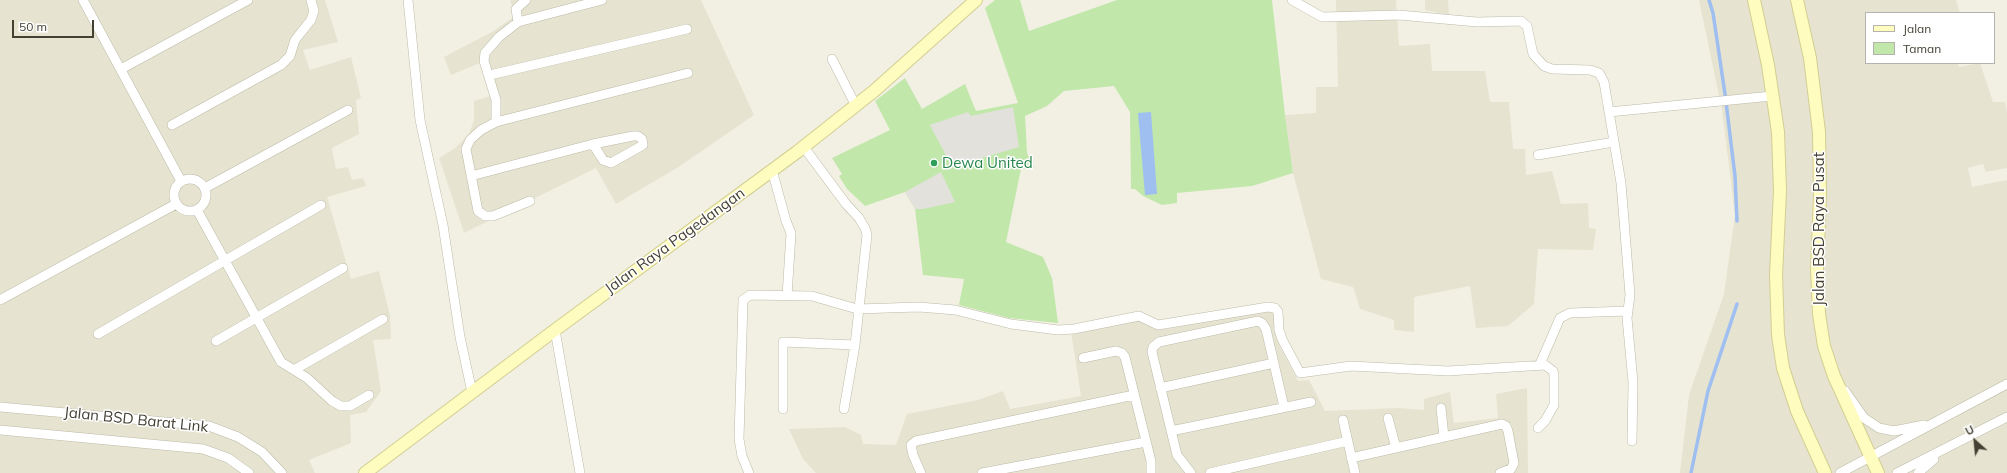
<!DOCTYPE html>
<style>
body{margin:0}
#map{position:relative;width:2007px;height:473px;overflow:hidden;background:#f2f0e3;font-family:Mulish,sans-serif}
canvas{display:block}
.legend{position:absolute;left:1865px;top:12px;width:130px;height:52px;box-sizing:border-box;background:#fff;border:1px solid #b4b3ae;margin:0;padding:5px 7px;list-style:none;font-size:12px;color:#444134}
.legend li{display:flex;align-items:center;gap:8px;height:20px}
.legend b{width:20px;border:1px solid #b4b3ae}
.north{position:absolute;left:1955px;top:421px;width:40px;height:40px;-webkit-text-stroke:3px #fff;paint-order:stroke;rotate:333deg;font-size:11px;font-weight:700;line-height:16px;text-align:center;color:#444134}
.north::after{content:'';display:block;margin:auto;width:14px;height:18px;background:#444134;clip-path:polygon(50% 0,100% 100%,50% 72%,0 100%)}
.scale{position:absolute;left:12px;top:20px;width:82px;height:18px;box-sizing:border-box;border:2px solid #444134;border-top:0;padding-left:5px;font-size:12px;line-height:14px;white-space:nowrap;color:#444134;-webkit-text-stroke:3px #fff;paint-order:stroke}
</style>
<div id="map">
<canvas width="2007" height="473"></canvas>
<ul class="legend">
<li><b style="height:5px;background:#fffcc0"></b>Jalan</li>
<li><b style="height:11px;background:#c1e7ab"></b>Taman</li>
</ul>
<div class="north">U</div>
<div class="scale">50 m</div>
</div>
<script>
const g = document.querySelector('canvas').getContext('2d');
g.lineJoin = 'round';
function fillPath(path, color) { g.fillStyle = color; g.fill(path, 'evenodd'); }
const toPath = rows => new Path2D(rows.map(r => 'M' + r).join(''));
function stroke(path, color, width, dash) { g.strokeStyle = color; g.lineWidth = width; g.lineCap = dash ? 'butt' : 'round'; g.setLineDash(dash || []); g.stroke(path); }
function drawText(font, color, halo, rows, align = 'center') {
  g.font = font + ' Mulish,sans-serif'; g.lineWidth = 3; g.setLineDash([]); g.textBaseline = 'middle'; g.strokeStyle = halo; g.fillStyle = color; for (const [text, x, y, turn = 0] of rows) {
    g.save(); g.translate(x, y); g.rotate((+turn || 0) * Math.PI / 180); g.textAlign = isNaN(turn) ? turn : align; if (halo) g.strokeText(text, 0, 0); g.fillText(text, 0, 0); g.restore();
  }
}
const residential = toPath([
 [0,0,325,0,338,42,303,50,310,70,351,57,361,98,356,100,359,134,332,148,336,169,348,167,352,180,363,178,366,186,327,197,351,279,379,271,390,315,391,339,373,340,381,391,366,412,350,415,351,443,309,460,315,473,0,473],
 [510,0,701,0,754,115,680,166,616,204,596,168,464,233,439,158,454,149,469,134,474,120,474,101,494,95,482,62,451,75,444,57,492,32,515,16],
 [1336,0,1396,0,1399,46,1430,44,1432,71,1485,71,1490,102,1509,102,1513,149,1525,149,1526,175,1552,171,1561,204,1588,203,1589,228,1596,229,1593,250,1538,249,1534,304,1508,326,1476,328,1470,286,1414,297,1414,332,1394,330,1394,320,1360,309,1353,287,1321,279,1293,173,1285,115,1316,113,1316,87,1338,87],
 [1425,0,1448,0,1449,15,1425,10],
 [1699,0,1956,0,1960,13,1866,13,1866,63,1957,63,1959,67,1980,63,1993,102,2005,102,2007,113,2007,168,1986,172,1983,164,1968,168,1972,187,2007,180,2007,473,1680,473,1689,395,1724,294,1735,215,1722,110],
 [1267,311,1274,314,1277,320,1276,333,1279,345,1298,381,1309,380,1325,411,1398,408,1424,410,1424,399,1450,392,1454,423,1498,418,1496,394,1527,388,1528,473,816,473,803,459,789,429,845,427,861,435,863,444,896,445,907,414,978,400,1003,391,1010,409,1081,396,1071,332,1133,321,1142,320,1157,329,1166,329]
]);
const green = toPath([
 [995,0,1020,0,1029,31,1117,0,1272,0,1285,115,1293,173,1252,186,1177,193,1177,203,1162,205,1143,196,1135,189,1131,189,1130,112,1114,86,1064,91,1047,106,1025,116,1027,153,1034,168,1021,169,1006,242,1043,257,1052,278,1058,323,1009,318,959,305,964,279,923,275,915,209,905,192,865,206,847,189,839,176,842,174,832,158,890,130,875,101,905,78,922,109,965,84,976,111,1018,103,985,8]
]);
const parking = toPath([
 [1013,107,1019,147,952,167,930,125,968,112,971,116],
 [941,172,955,202,923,209,915,209,905,192]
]);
const water = toPath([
 [1151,112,1157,194,1145,195,1138,113]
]);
const stream = toPath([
 [1709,0,1713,13,1725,94,1735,176,1737,221],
 [1691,473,1708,391,1737,304]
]);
const street = toPath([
 [83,0,181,181],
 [408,0,420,120,443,225,460,337,472,392],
 [1292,0,1322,17,1399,15,1477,22,1521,21,1527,26,1533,54,1544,66,1552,69,1590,70,1599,73,1604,82,1621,183,1630,295,1627,318,1633,382,1632,441],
 [518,22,516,9,526,0],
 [832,59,856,106],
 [121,69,248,0],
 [490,75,687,29],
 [1609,112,1772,96],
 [496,122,688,73],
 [172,125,281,65,290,56,295,40,311,20,314,11,311,0],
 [633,136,638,136,642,139,643,145,611,163,603,160,593,144,633,136],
 [803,146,846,204,859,218,865,228,867,235,855,345,844,409],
 [1538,155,1614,142],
 [772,170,786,221,791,233,787,296],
 [471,176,593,144],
 '174 195a16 16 0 1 1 32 0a16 16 0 1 1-32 0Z',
 [205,188,348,110],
 [530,201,493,216,485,216,478,211,466,149,470,140,481,130,496,122,496,100,484,61,485,53,499,37,518,22,602,0],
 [197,210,281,362,307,378,332,401,341,406,350,406,369,395],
 [0,300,176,204],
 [555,330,580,473],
 [98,334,321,205],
 [216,341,343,268],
 [1083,358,1116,351,1122,353,1125,357,1151,461,1151,473],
 [1540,364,1560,318,1570,313,1628,311],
 [294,370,383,319],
 [1160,388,1274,363],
 [1845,391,1864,418,1879,428,1894,431,1924,425],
 [0,407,209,426,238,437,262,452,282,473],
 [1441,408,1444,437],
 [783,409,783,342,855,345],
 [1388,418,1396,448],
 [1343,420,1355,473],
 [0,430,203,449,228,458,249,473],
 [1171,431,1311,402],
 [1351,458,1502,424,1506,426,1508,431,1514,463,1511,469,1500,473],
 [749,473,742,456,739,439,743,300,750,295,812,296,857,309,919,307,955,310,1011,324,1058,330,1074,329,1139,316,1158,325,1268,307,1275,308,1278,312,1279,330,1282,339,1300,373,1351,366,1448,371,1545,365,1553,371,1554,375,1554,405,1545,421,1538,428],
 [921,473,913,455,911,445,916,441,1134,395],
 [982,473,1146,442],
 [1191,473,1177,455,1152,352,1153,347,1159,342,1258,321,1262,323,1266,329,1284,407],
 [1210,473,1348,441],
 [1840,473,2007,384],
 [1897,473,2007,417],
 [1918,473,1934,459]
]);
const secondary = toPath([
 [1754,0,1768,65,1778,132,1780,191,1776,275,1778,335,1783,368,1797,411,1825,473],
 [1797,0,1810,58,1819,132,1820,195,1817,269,1819,314,1824,346,1834,376,1878,473],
 [365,473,555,330,797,152,874,91,976,0]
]);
const markers = [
 [934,163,4,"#2e9e5b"]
];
const leisureNames = [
 ["Dewa United",942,163]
];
const streetNames = [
 ["Jalan BSD Raya Pusat",1819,229,-90],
 ["Jalan Raya Pagedangan",675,241,-36],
 ["Jalan BSD Barat Link",136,420,6]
];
fillPath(residential, '#e6e3d1');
fillPath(green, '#c1e7ab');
fillPath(parking, '#e2e1dc');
fillPath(water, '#9ebff0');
stroke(stream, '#9ebff0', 3.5);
stroke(street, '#bdbaa6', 10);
stroke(secondary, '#d3ce92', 14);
stroke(street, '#fff', 9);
stroke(secondary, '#fffcc0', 12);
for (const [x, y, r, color] of markers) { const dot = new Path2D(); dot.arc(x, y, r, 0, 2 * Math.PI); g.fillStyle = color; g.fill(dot); stroke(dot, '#fff', 1.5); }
drawText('15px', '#27864d', '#fff', leisureNames, 'left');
drawText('15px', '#444134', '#fff', streetNames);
</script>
